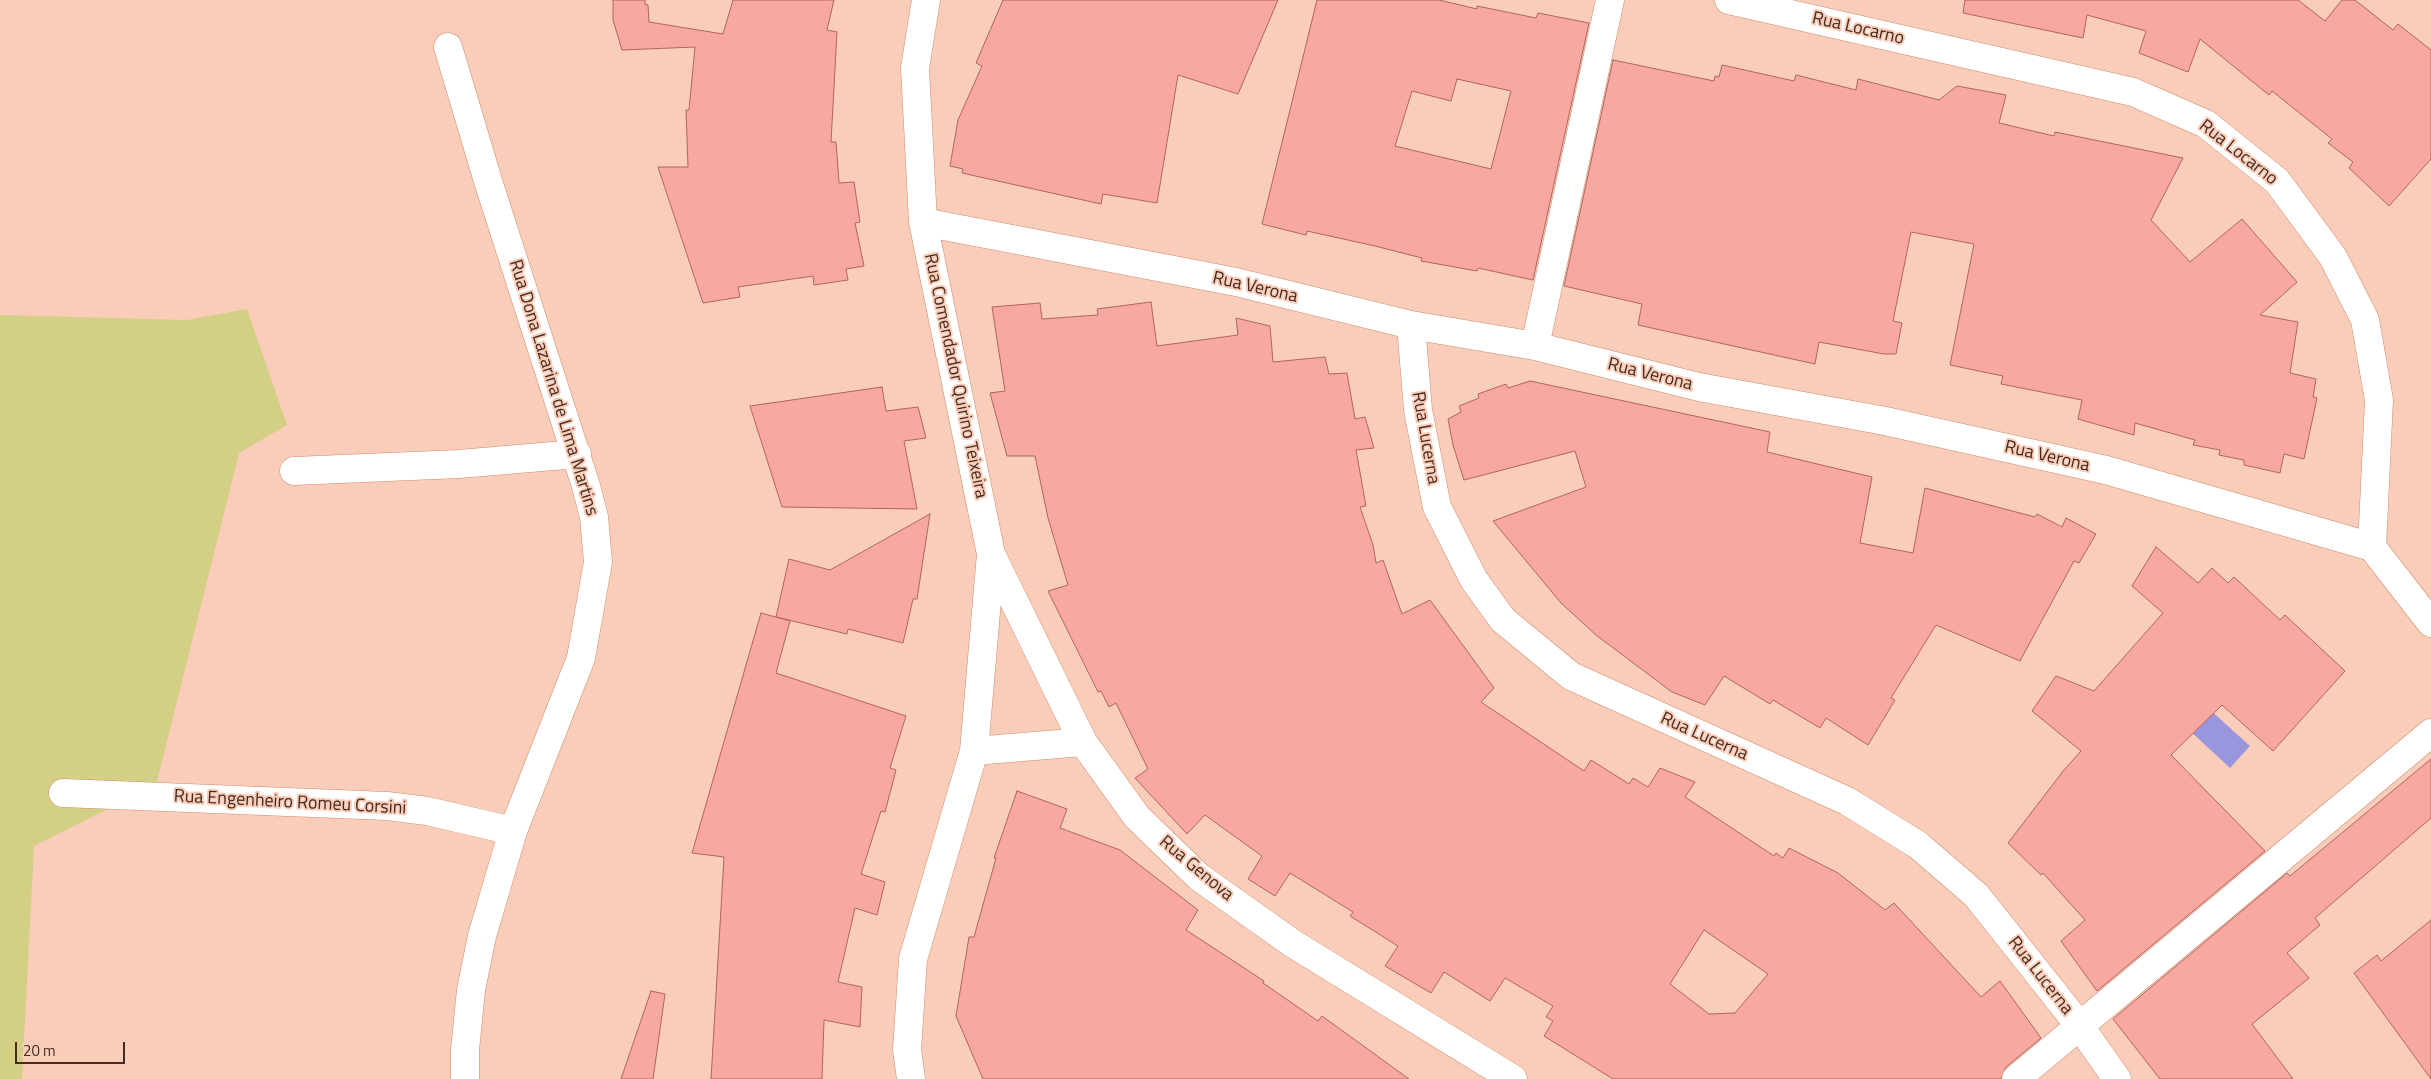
<!DOCTYPE html>
<style>
body{margin:0}
#map{position:relative;width:2431px;height:1079px;overflow:hidden;background:#f9cdb9;font-family:"Titillium Web",sans-serif}
canvas{display:block}
.scale{position:absolute;left:15px;top:1042px;width:110px;height:22px;box-sizing:border-box;border:2px solid #462a1d;border-top:0;padding-left:6px;font-size:15px;line-height:18px;white-space:nowrap;color:#462a1d;-webkit-text-stroke:4px #f9cdb9;paint-order:stroke}
</style>
<div id="map">
<canvas width="2431" height="1079"></canvas>
<div class="scale">20 m</div>
</div>
<script>
const g = document.querySelector('canvas').getContext('2d');
g.lineJoin = 'round';
function fillPath(path, color) { g.fillStyle = color; g.fill(path, 'evenodd'); }
const toPath = rows => new Path2D(rows.map(r => 'M' + r).join(''));
function stroke(path, color, width, dash) { g.strokeStyle = color; g.lineWidth = width; g.lineCap = dash ? 'butt' : 'round'; g.setLineDash(dash || []); g.stroke(path); }
function drawText(font, color, halo, rows, align = 'center') {
  g.font = font + ' "Titillium Web",sans-serif'; g.lineWidth = 4; g.setLineDash([]); g.textBaseline = 'middle'; g.strokeStyle = halo; g.fillStyle = color; for (const [text, x, y, turn = 0] of rows) {
    g.save(); g.translate(x, y); g.rotate((+turn || 0) * Math.PI / 180); g.textAlign = isNaN(turn) ? turn : align; if (halo) g.strokeText(text, 0, 0); g.fillText(text, 0, 0); g.restore();
  }
}
const green = toPath([
 [247,309,287,425,239,453,156,785,34,846,22,1079,0,1079,0,315,187,320]
]);
const water = toPath([
 [2208,708,2250,746,2230,768,2188,729]
]);
const building = toPath([
 [613,0,645,0,645,4,648,5,649,22,723,34,733,0,834,0,827,30,837,32,831,142,836,142,839,183,854,182,860,222,855,223,864,266,846,269,848,280,814,285,813,276,738,287,740,297,703,303,658,167,688,167,686,110,689,110,695,47,622,50,613,20,613,0],
 [1003,0,1278,0,1238,94,1178,75,1157,203,1103,194,1101,204,962,173,963,169,950,166,958,120,982,66,976,63,1003,0],
 [1317,0,1439,0,1477,9,1477,6,1536,18,1538,13,1589,23,1533,280,1478,268,1477,271,1421,261,1422,258,1375,246,1307,231,1306,235,1262,224,1317,0],
 [1457,79,1511,91,1491,169,1395,146,1412,91,1451,101,1457,79],
 [1965,0,2298,0,2325,21,2342,0,2355,0,2393,30,2398,24,2431,50,2431,159,2389,206,2349,168,2353,162,2328,143,2332,139,2272,91,2269,95,2200,39,2188,72,2139,53,2146,31,2087,15,2083,38,1963,13,1965,0],
 [1613,60,1714,81,1715,76,1719,77,1722,65,1794,81,1796,75,1856,90,1858,79,1939,100,1957,86,2006,95,1999,123,2054,136,2055,132,2183,158,2151,220,2190,262,2242,219,2297,282,2260,315,2298,322,2290,373,2316,379,2313,397,2317,398,2304,459,2284,454,2280,473,2244,465,2244,460,2219,455,2220,450,2193,445,2195,440,2135,423,2134,435,2078,419,2082,400,2001,384,2003,376,1950,365,1974,244,1911,232,1893,321,1902,323,1896,354,1884,354,1819,342,1815,364,1638,325,1642,304,1564,286,1613,60],
 [1151,302,1157,346,1238,335,1236,318,1270,326,1273,362,1325,357,1329,374,1347,373,1355,419,1365,417,1374,448,1356,450,1366,506,1360,507,1373,545,1376,563,1383,560,1402,614,1430,600,1494,688,1481,702,1584,771,1591,760,1629,784,1633,778,1648,787,1660,768,1695,782,1685,797,1774,856,1776,853,1783,858,1789,848,1838,873,1885,910,1894,903,1981,997,2000,981,2041,1038,2006,1067,2001,1079,1613,1079,1544,1036,1553,1021,1546,1017,1553,1006,1505,978,1490,1001,1444,972,1431,993,1385,966,1398,946,1350,916,1353,912,1290,873,1275,896,1248,879,1262,856,1205,815,1187,834,1135,778,1148,769,1116,703,1109,707,1101,691,1098,692,1048,591,1068,585,1048,518,1035,456,1007,456,990,393,1005,391,992,307,1040,303,1042,319,1098,315,1097,309,1151,302],
 [1704,930,1768,974,1735,1013,1709,1014,1670,984,1704,930],
 [1530,381,1770,432,1767,452,1872,477,1860,543,1913,553,1925,488,2035,517,2037,514,2062,527,2066,518,2096,534,2079,563,2074,561,2020,661,1936,625,1891,698,1895,700,1868,745,1826,718,1820,728,1773,700,1770,704,1724,676,1705,705,1672,692,1596,635,1561,603,1493,521,1586,487,1575,451,1464,480,1453,445,1448,419,1461,412,1459,406,1479,398,1478,394,1506,384,1508,388,1530,381],
 [882,387,886,411,918,407,926,438,904,441,917,509,782,507,750,406,882,387],
 [930,514,917,599,913,599,903,643,848,629,847,634,776,617,789,559,830,570,930,514],
 [2156,547,2198,583,2212,568,2228,583,2234,577,2280,620,2285,615,2345,671,2273,751,2222,705,2171,755,2265,851,2097,991,2061,941,2085,920,2043,873,2041,875,2008,843,2064,770,2081,751,2032,711,2056,676,2094,691,2163,613,2132,586,2156,547],
 [761,613,790,621,776,673,906,716,890,768,896,770,885,812,881,811,861,874,885,882,877,915,855,908,838,982,862,987,860,1027,824,1020,822,1079,711,1079,724,857,692,853,761,613],
 [2431,759,2431,818,2315,918,2320,925,2287,953,2309,978,2252,1024,2293,1079,2160,1079,2113,1019,2287,873,2290,876,2431,759],
 [1017,791,1067,809,1060,828,1120,850,1198,910,1186,930,1264,981,1263,983,1318,1021,1322,1016,1409,1079,983,1079,956,1016,969,937,974,937,996,858,994,858,1017,791],
 [2431,920,2431,1079,2354,973,2377,955,2381,961,2431,920],
 [651,991,665,994,653,1079,621,1079,651,991]
]);
const minor = toPath([
 [1729,0,2133,92,2206,124,2277,181,2333,257,2365,320,2379,400,2372,547,2431,623],
 [448,47,488,181,586,486,594,517,598,562,581,658,513,831,482,936,471,990,465,1050,465,1079],
 [923,222,1236,282,1411,325,1535,346,1699,387,1885,421,2106,470,2372,547],
 [1411,325,1418,410,1437,507,1474,580,1503,620,1571,676,1847,801,1918,845,1976,895,2079,1025,2117,1079],
 [1535,346,1610,0],
 [294,471,459,464,577,454],
 [991,554,1083,742,1137,817,1199,877,1292,943,1513,1079],
 [974,751,1083,742],
 [63,793,387,806,427,811,513,831],
 [911,1079,907,1050,913,959,974,751,991,554,923,222,915,68,926,0],
 [2016,1079,2431,733]
]);
const streetNames = [
 ["Rua Locarno",1858,29,13],
 ["Rua Locarno",2238,153,38],
 ["Rua Verona",1255,288,13],
 ["Rua Verona",1650,375,14],
 ["Rua Comendador Quirino Teixeira",955,376,78],
 ["Rua Dona Lazarina de Lima Martins",553,388,73],
 ["Rua Lucerna",1425,438,80],
 ["Rua Verona",2047,457,13],
 ["Rua Lucerna",1704,737,24],
 ["Rua Engenheiro Romeu Corsini",290,803,3],
 ["Rua Genova",1196,869,40],
 ["Rua Lucerna",2040,976,52]
];
fillPath(green, '#d3cf85');
fillPath(water, '#9996de');
fillPath(building, '#f8a8a1');
stroke(building, '#ae655f', 1);
stroke(minor, '#ce8a6b', 29);
stroke(minor, '#fff', 28);
drawText('18px', '#462a1d', '#f9cdb9', streetNames);
</script>
